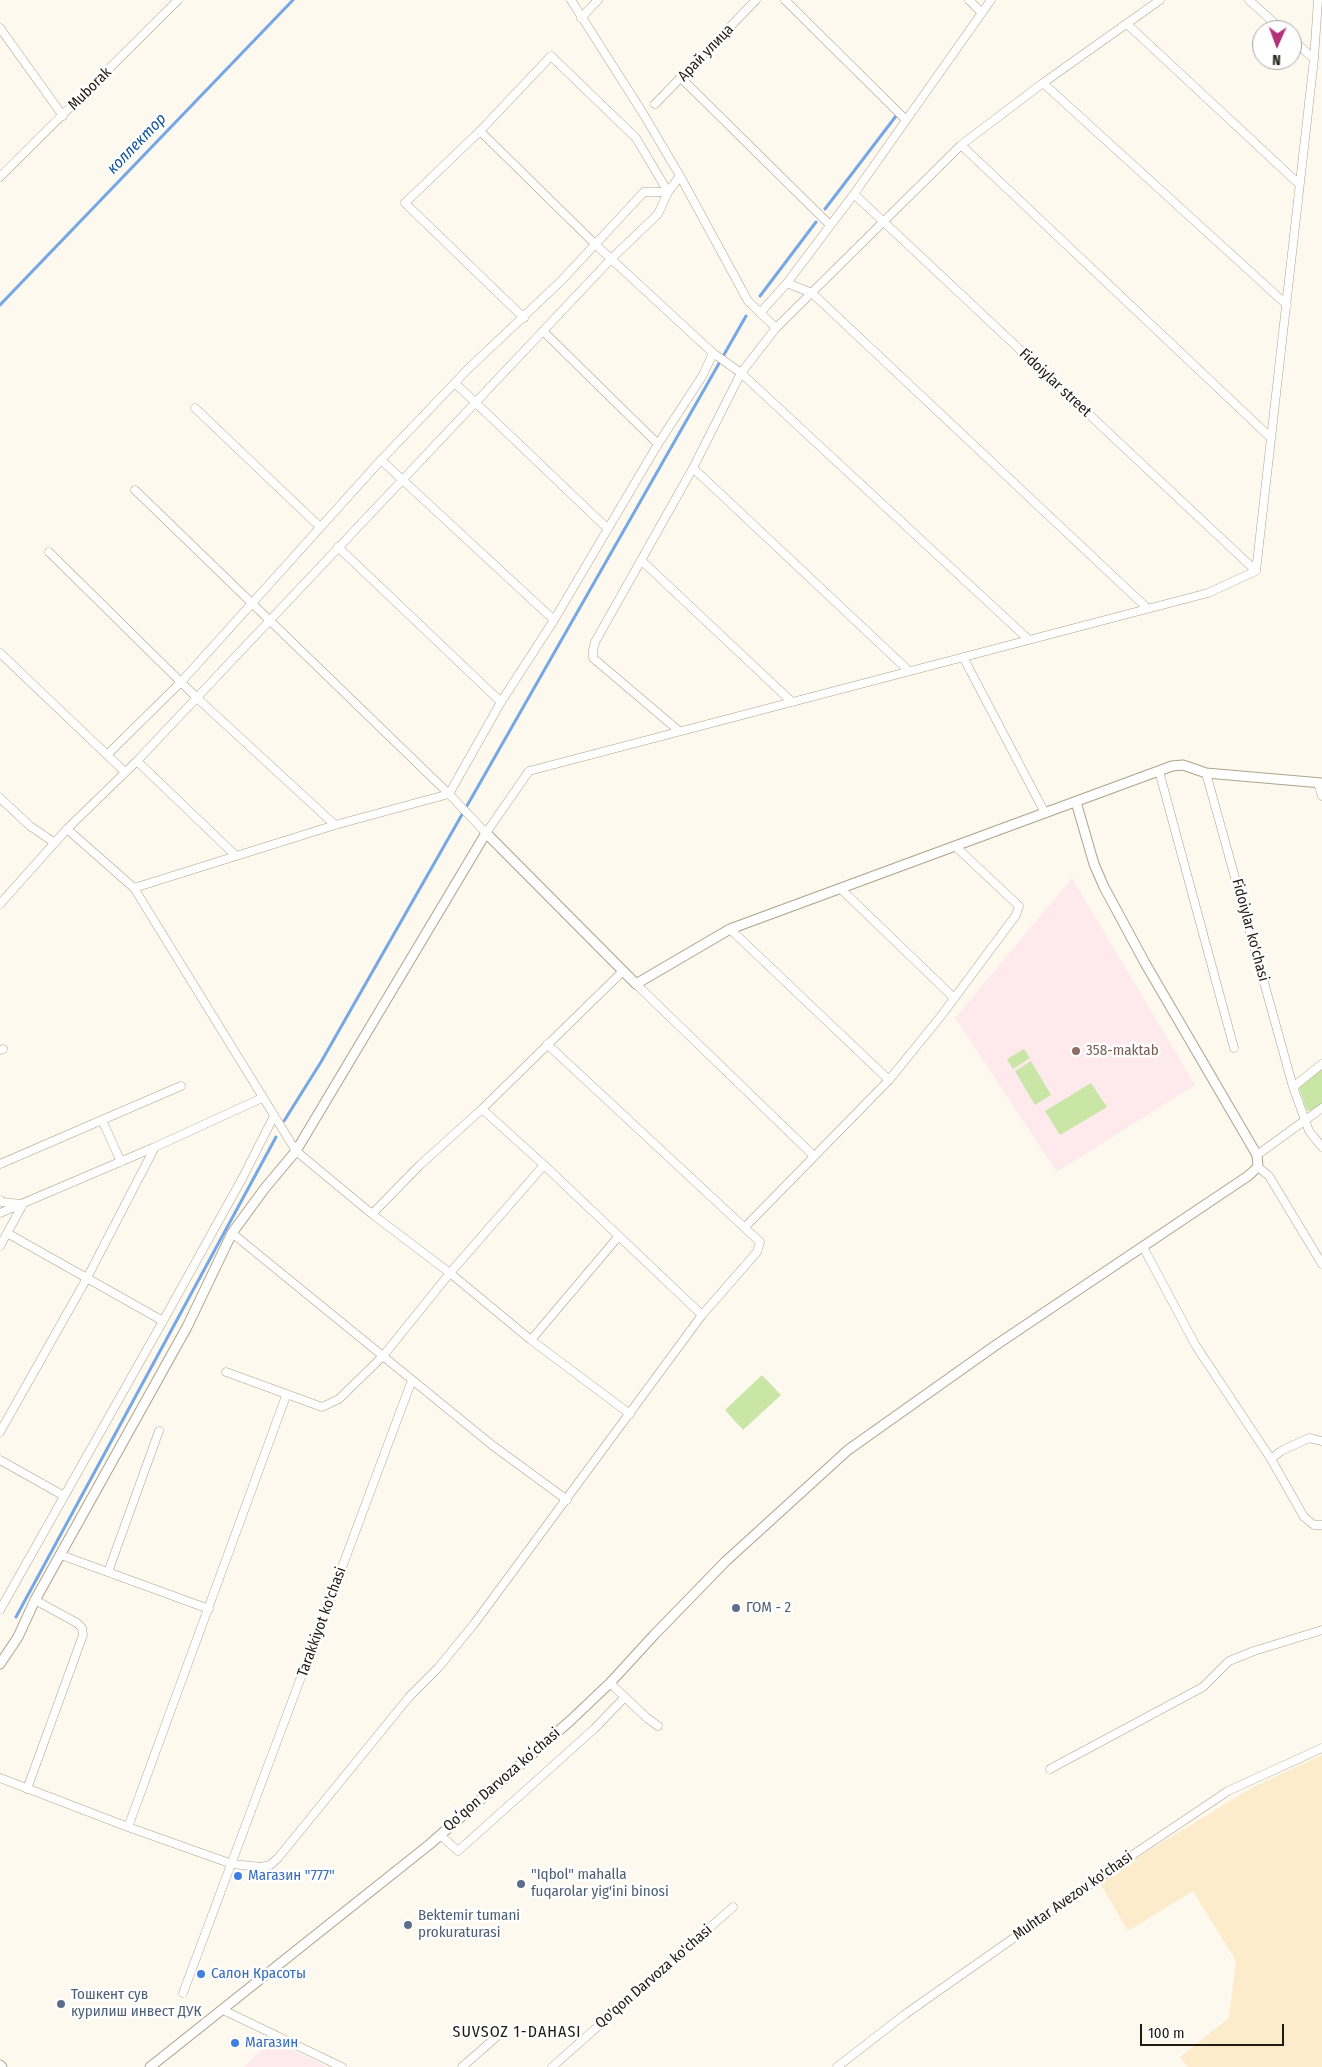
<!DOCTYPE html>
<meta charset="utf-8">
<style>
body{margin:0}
#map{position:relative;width:1322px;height:2067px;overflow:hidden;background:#fef9ee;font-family:"Fira Sans Condensed",sans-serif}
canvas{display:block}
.north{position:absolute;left:1252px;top:20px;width:50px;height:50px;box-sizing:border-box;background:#fff;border:1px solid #a5a4a0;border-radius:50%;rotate:182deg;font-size:14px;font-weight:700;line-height:20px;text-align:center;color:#1f1b12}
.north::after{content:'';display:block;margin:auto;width:18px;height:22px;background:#b43179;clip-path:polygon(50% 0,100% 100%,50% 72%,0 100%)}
.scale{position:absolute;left:1140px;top:2024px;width:144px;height:22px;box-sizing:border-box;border:2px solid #1f1b12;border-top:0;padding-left:6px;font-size:15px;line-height:18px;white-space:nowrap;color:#1f1b12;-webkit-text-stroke:4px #fff;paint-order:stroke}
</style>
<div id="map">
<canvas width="1322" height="2067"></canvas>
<div class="north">N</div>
<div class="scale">100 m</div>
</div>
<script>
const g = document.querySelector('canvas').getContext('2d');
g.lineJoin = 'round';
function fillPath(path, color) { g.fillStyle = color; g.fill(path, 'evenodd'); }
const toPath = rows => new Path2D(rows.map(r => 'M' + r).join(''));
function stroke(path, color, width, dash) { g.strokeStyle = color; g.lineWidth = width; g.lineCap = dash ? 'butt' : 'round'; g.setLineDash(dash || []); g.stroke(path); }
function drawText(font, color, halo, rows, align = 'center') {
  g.font = font + ' "Fira Sans Condensed",sans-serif'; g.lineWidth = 5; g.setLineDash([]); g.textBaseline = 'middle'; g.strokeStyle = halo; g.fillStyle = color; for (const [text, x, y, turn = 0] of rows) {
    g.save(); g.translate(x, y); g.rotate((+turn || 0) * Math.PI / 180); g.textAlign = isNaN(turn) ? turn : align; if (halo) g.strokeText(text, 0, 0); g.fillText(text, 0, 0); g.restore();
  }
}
const built = toPath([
 [1322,1755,1322,2067,1188,2067,1180,2057,1229,2018,1236,1961,1193,1891,1128,1931,1099,1881,1253,1787]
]);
const education = toPath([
 [1072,878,1195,1085,1057,1172,955,1018],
 [272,2040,328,2067,244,2067]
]);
const green = toPath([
 [1024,1049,1030,1058,1013,1069,1007,1059],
 [1031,1061,1051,1095,1035,1105,1015,1071],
 [1322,1069,1322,1104,1316,1109,1307,1111,1299,1088],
 [1091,1083,1107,1107,1060,1135,1045,1111],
 [762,1375,781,1395,743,1430,725,1410]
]);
const stream = toPath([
 [825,209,896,116],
 [760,296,816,222],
 [0,305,293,0],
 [284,1121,321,1062,746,316],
 [16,1617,276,1137]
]);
const minor = toPath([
 [571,0,644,115,680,176,748,301,776,328],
 [785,0,906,120],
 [969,0,982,13],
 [1249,0,1282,30],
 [581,18,598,0],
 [1127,24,1299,184],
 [0,28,63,116],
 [1292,39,1314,59],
 [681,78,830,225],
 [1043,83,1287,305],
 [655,104,756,0],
 [480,131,596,245,713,353,741,373,1028,639],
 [961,145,1271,438],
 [0,177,178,0],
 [854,194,1256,571],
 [787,283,812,293,1147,608],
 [760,313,787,283,854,194,991,0],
 [524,318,405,203,480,131,551,56,636,138,668,192],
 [543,331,658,444],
 [455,383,608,529],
 [195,408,320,527],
 [381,460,554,620],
 [693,468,909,671],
 [135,490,449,794,486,833,529,771,1208,593,1256,571],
 [338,547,501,702],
 [49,552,196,697,335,825],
 [642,561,792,702],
 [1256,571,1314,59,1318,0],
 [0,653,125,772],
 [963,657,1045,813],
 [679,731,593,658,593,650,595,642,693,468,741,373,776,328,961,145,1043,83,1160,0],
 [107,755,182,681,381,460,468,369,561,281,644,192,668,192],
 [137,761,235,855],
 [1159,771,1234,1048],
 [1206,773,1293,1087,1309,1131,1322,1147],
 [1318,783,1322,796],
 [0,798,30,826,55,843],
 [67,829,134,888,296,1151,372,1214,450,1273,531,1340,630,1414],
 [134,888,335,825,449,794,501,702,554,620,658,444,703,375,713,353],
 [841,889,954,998],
 [0,904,67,829,137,761,611,259,658,214,668,192,680,176],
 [730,929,889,1080],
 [636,984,814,1156],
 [0,1050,3,1049],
 [1293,1087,1322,1064],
 [482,1109,544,1165,702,1315],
 [102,1120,181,1086],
 [1257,1155,1322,1108],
 [0,1164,102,1120,121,1162],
 [1258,1167,1269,1176,1322,1264],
 [0,1200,2,1202,21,1204],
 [0,1213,155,1147,262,1098],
 [372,1214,420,1165,482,1109,622,972],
 [745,1227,889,1080,941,1016,1016,915,1019,906,955,846],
 [7,1233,163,1321],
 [232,1233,492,1445,567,1500],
 [0,1246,23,1204],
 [1143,1247,1196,1346,1271,1459,1304,1517,1314,1525,1322,1525],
 [531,1340,618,1237],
 [226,1372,322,1407,339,1399,383,1356,450,1273,544,1165],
 [0,1432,87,1278,155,1147],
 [1271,1459,1281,1451,1309,1438,1322,1441],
 [0,1460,64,1496],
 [61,1555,209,1609],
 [108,1572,159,1431],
 [0,1610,163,1321,243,1177,274,1116],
 [610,1683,647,1718,658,1726],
 [1050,1769,1203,1687,1229,1661,1254,1651,1322,1630],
 [0,1778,128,1827,232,1864,261,1867,270,1865,278,1858,409,1697,438,1668,474,1624,702,1315,757,1252,760,1242,547,1044],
 [27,1789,83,1635,82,1628,77,1623,35,1600],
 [128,1827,286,1396],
 [440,1835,458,1851,594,1729,625,1697],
 [183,1993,412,1380],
 [223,2010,342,2067],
 [462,2067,502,2032],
 [552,2067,733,1907],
 [837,2067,904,2015,1008,1942,1122,1862,1228,1791,1322,1748]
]);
const tertiary = toPath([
 [0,1664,18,1637,35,1600,187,1327,232,1233,265,1188,296,1151,486,833,636,984,730,929,1172,766,1183,765,1206,773,1322,783],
 [0,2065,2,2067],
 [150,2067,430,1844,571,1720,610,1683,655,1634,726,1561,848,1450,996,1345,1248,1176,1258,1167,1257,1155,1145,963,1104,887,1094,864,1076,802]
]);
const markers = [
 [1076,1051,5,"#8d6e63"],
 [736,1608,5,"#5c6f8a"],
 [238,1876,5,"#3f7fe0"],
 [521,1884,5,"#5c6f8a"],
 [408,1925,5,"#5c6f8a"],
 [201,1974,5,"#3f7fe0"],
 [61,2004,5,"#5c6f8a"],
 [235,2043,5,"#3f7fe0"]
];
const streetNames = [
 ["Арай улица",706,53,-46],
 ["Muborak",90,89,-45],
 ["Fidoiylar street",1055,383,43],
 ["Fidoiylar ko'chasi",1250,930,75],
 ["Tarakkiyot ko'chasi",322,1622,-70],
 ["Qoʻqon Darvoza koʻchasi",502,1780,-41],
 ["Muhtar Avezov ko'chasi",1073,1896,-35],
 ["Qo'qon Darvoza ko'chasi",654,1977,-41]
];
const educationNames = [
 ["358-maktab",1086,1051]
];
const serviceNames = [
 ["ГОМ - 2",746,1608],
 ["\"Iqbol\" mahalla",531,1875],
 ["fuqarolar yig'ini binosi",531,1892],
 ["Bektemir tumani",418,1916],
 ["prokuraturasi",418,1933],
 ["Тошкент сув",71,1995],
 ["курилиш инвест ДУК",71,2012]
];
const shopNames = [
 ["Магазин \"777\"",248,1876],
 ["Салон Красоты",211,1974],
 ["Магазин",245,2043]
];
const waterNames = [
 ["коллектор",137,144,-46]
];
const neighbourhoodNames = [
 ["SUVSOZ 1-DAHASI",517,2033]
];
fillPath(built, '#fceccb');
fillPath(education, '#fee9ed');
fillPath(green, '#cae6a7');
stroke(stream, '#75a7e7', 3);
stroke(minor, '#aea28a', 9);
stroke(tertiary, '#aea28a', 11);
stroke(minor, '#fff', 8);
stroke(tertiary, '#fff', 9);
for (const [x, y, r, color] of markers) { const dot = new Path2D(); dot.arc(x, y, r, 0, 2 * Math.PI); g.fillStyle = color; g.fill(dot); stroke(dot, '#fff', 2); }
drawText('15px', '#1f1b12', '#fff', streetNames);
drawText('15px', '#785e54', '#fff', educationNames, 'left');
drawText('15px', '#4e5e75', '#fff', serviceNames, 'left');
drawText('15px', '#366cbe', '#fff', shopNames, 'left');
drawText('italic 16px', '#0d539f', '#fff', waterNames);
g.letterSpacing = '1px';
drawText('16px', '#1f1b12', '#fff', neighbourhoodNames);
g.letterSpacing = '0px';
</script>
